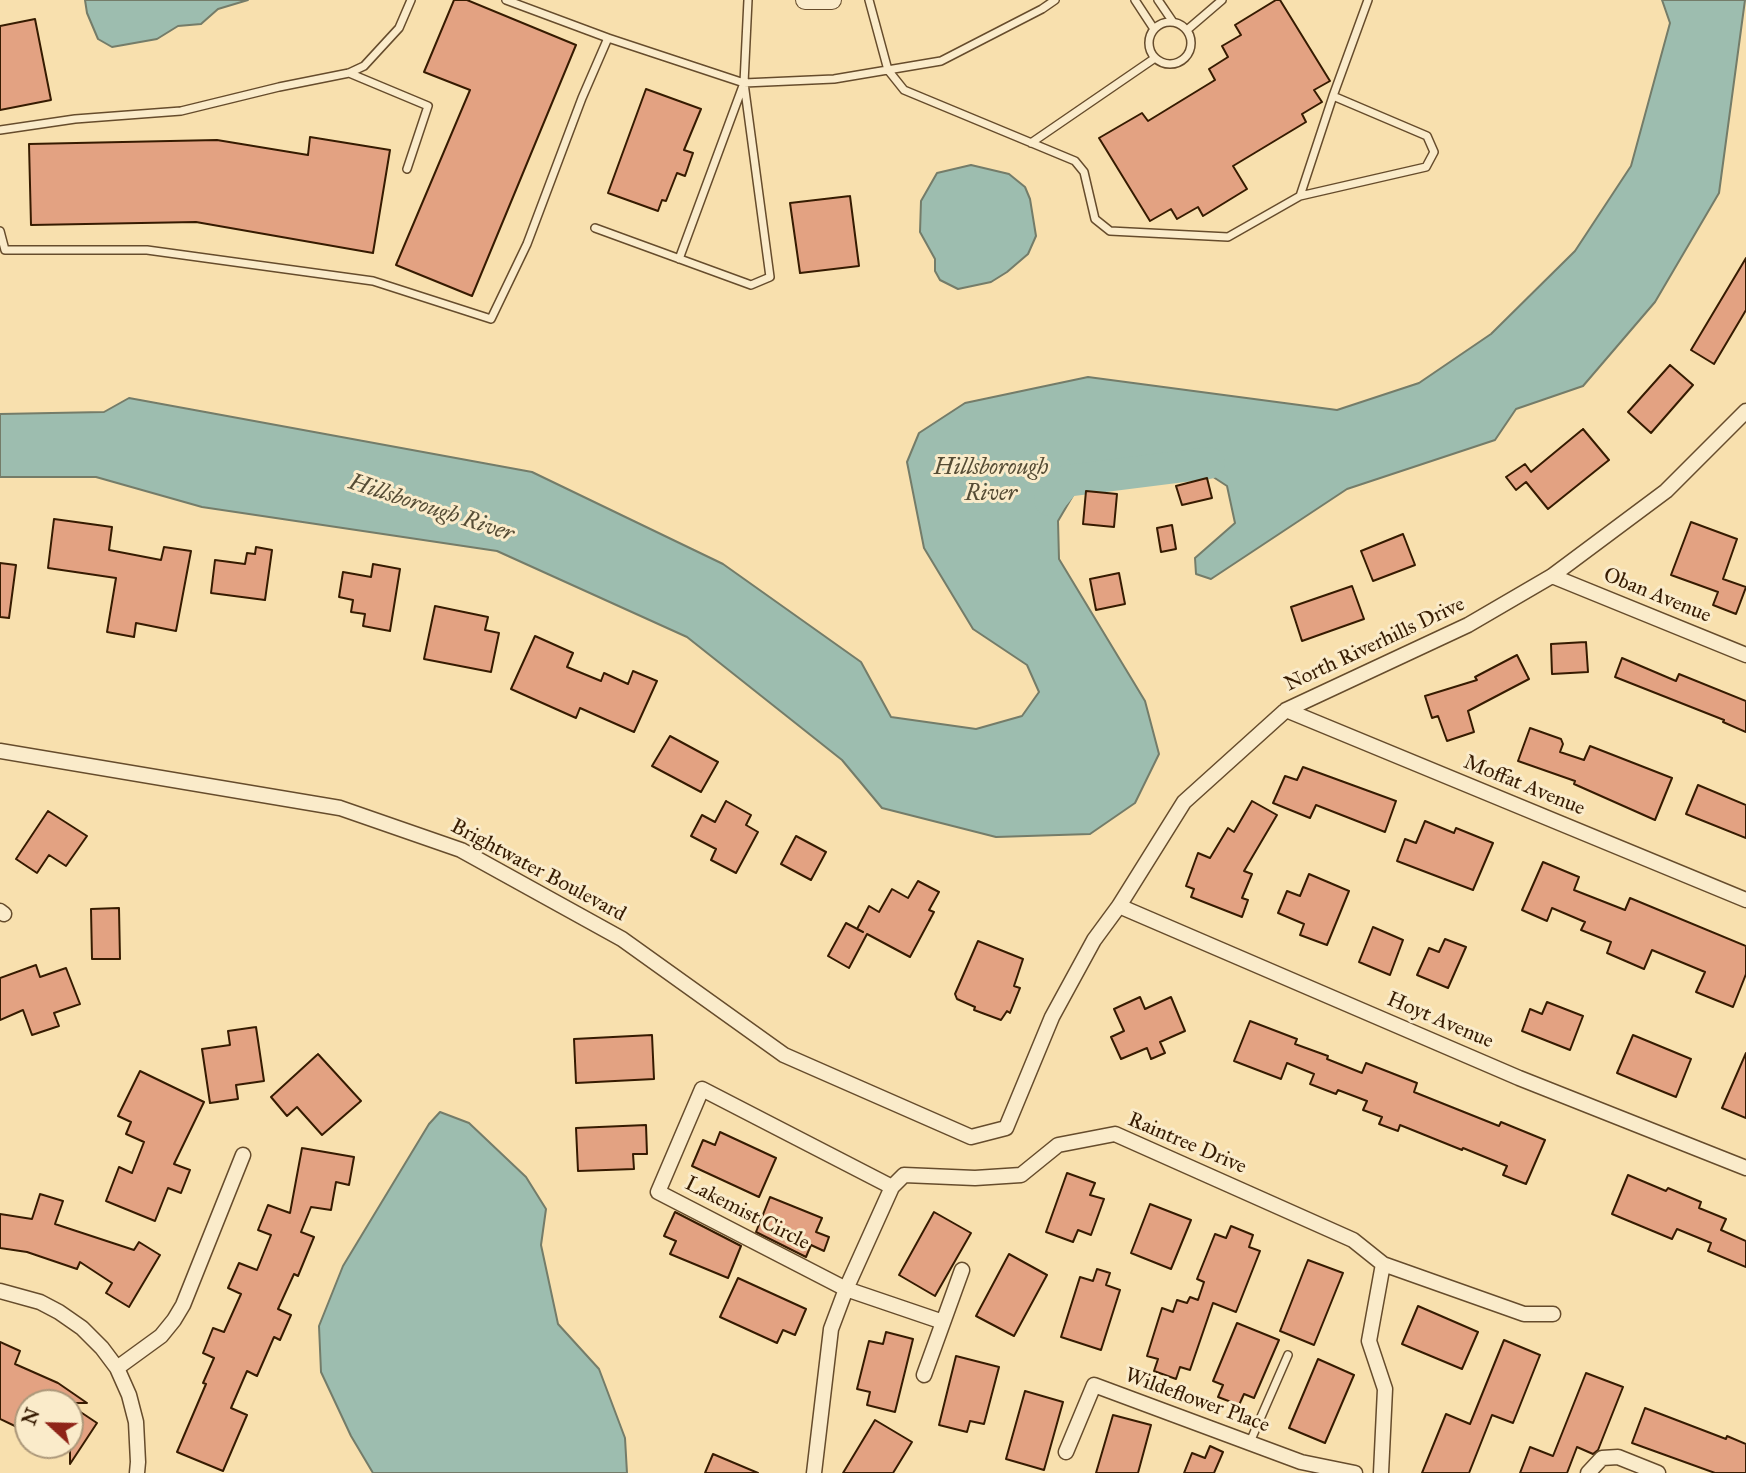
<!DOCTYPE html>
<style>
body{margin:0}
#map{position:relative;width:1746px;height:1473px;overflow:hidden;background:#f8e0ae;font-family:"IM FELL Great Primer",serif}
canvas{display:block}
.north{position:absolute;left:14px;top:1389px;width:70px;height:70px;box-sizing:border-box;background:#faebca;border:2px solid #ac987a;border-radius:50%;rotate:292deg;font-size:19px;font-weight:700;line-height:28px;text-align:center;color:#361b01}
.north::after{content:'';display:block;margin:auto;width:24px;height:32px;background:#8f2418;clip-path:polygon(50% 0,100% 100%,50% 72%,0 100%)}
</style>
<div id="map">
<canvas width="1746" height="1473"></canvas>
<div class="north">N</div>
</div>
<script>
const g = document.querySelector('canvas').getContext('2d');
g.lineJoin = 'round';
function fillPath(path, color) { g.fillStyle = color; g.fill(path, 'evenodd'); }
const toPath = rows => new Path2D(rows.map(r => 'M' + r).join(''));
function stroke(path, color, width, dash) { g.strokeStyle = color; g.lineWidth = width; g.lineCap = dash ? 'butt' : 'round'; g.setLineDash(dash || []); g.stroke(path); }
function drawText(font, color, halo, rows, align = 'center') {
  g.font = font + ' "IM FELL Great Primer",serif'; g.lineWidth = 6; g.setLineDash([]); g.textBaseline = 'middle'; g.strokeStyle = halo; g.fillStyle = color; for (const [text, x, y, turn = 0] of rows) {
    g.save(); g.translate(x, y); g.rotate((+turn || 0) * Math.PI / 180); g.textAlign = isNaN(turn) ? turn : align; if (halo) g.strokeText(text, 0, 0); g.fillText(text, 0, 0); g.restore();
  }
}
const water = toPath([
 [85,0,248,0,218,9,201,24,178,26,157,39,112,47,98,39,87,13,85,0],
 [1662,0,1745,0,1719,193,1655,302,1583,386,1516,409,1495,440,1347,489,1211,579,1196,574,1195,558,1235,523,1227,486,1201,469,1091,465,1058,521,1059,559,1145,701,1159,754,1135,803,1090,834,996,837,882,808,842,760,687,637,497,551,202,507,96,477,0,477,0,414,104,412,129,398,532,472,723,564,861,662,891,717,976,729,1022,716,1039,692,1027,665,973,629,924,548,907,462,919,433,965,403,1088,377,1337,410,1419,383,1491,334,1575,251,1631,166,1670,23,1662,0],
 [971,165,1009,174,1025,187,1030,199,1036,236,1028,254,1007,272,991,282,958,289,940,280,935,271,935,259,920,232,921,201,937,173,971,165],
 [440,1112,469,1123,526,1177,546,1209,541,1245,558,1324,599,1369,625,1438,627,1473,373,1473,351,1436,321,1372,319,1326,343,1266,429,1124,440,1112]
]);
const river = toPath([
 [1050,500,1066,481,1209,463]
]);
const building = toPath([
 [454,0,467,0,576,45,472,296,396,265,470,90,424,72,454,0],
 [1276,0,1280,0,1330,81,1314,90,1322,102,1302,114,1306,122,1233,166,1247,189,1203,216,1198,207,1177,219,1171,209,1150,221,1099,138,1142,113,1148,121,1215,80,1209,69,1228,57,1222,46,1241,35,1235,25,1276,0],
 [35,19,51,100,0,110,0,26,35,19],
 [646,89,701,109,684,150,693,153,685,176,677,173,666,201,662,200,658,211,608,193,646,89],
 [310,137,390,150,373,253,196,222,31,225,29,144,217,140,308,155,310,137],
 [850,196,859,266,800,273,790,203,850,196],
 [1746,258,1746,310,1714,364,1691,350,1746,258],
 [1670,365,1693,385,1651,433,1628,412,1670,365],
 [1583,429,1609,460,1548,509,1526,482,1516,490,1506,477,1525,464,1531,472,1583,429],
 [1207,478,1212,498,1182,505,1176,486,1207,478],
 [1086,491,1117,494,1114,527,1083,524,1086,491],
 [54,519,112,527,109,550,161,560,164,547,191,551,176,631,136,623,134,637,107,632,116,578,48,568,54,519],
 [1691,522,1737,539,1723,579,1746,587,1736,614,1713,605,1718,592,1671,575,1691,522],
 [1172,525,1176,549,1161,552,1157,528,1172,525],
 [1403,534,1415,565,1373,581,1361,551,1403,534],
 [256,547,272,550,265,600,211,593,215,560,245,564,247,553,255,554,256,547],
 [0,563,16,565,9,618,0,617,0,563],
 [373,564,400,569,390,631,363,626,365,614,351,612,353,600,339,597,343,572,371,577,373,564],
 [1119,573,1125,604,1096,610,1090,579,1119,573],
 [1352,586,1364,619,1302,641,1291,607,1352,586],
 [435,606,488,617,485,630,499,633,491,672,424,659,435,606],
 [535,636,573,653,567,667,601,681,604,673,628,684,633,671,657,681,634,732,580,708,576,718,511,689,535,636],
 [1586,642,1588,672,1552,674,1551,644,1586,642],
 [1517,655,1529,679,1468,711,1474,732,1447,741,1438,716,1432,718,1425,696,1477,680,1475,677,1517,655],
 [1622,658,1676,681,1679,674,1746,701,1746,732,1723,722,1724,720,1615,677,1622,658],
 [1530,728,1561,739,1563,744,1560,752,1584,760,1590,746,1672,778,1655,820,1574,784,1575,781,1518,761,1530,728],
 [670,736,718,762,701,792,652,766,670,736],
 [1303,767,1396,801,1385,832,1316,805,1310,818,1273,803,1285,776,1297,780,1303,767],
 [1698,785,1746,805,1746,838,1686,814,1698,785],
 [726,801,751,815,746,825,758,832,736,873,711,860,716,849,691,836,702,815,715,822,726,801],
 [1252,801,1277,815,1244,871,1252,874,1242,898,1248,900,1242,917,1191,897,1194,889,1186,886,1198,853,1210,858,1228,828,1234,832,1252,801],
 [48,811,87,836,66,866,49,855,37,873,16,859,48,811],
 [1425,821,1454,833,1456,828,1493,843,1473,890,1397,861,1405,839,1416,843,1425,821],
 [796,836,826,852,811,880,781,864,796,836],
 [1543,862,1579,877,1574,890,1625,910,1630,898,1746,946,1746,974,1733,1007,1696,992,1705,972,1652,950,1644,969,1607,953,1611,942,1581,930,1585,922,1552,908,1547,921,1522,910,1543,862],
 [1309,874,1349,891,1327,945,1300,935,1304,924,1278,913,1287,891,1300,896,1309,874],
 [918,881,939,892,929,910,934,912,910,957,867,934,849,968,828,956,846,923,863,932,857,929,869,906,879,912,892,889,908,898,918,881],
 [119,908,120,959,92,959,91,909,119,908],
 [1373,927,1403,940,1390,975,1359,962,1373,927],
 [1445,939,1466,947,1448,988,1417,975,1429,948,1439,952,1445,939],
 [978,941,1023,959,1014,986,1020,988,1010,1013,1007,1011,1001,1020,974,1010,975,1007,957,999,955,994,978,941],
 [36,965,40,977,66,968,80,1004,54,1013,59,1026,32,1035,23,1010,0,1020,0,978,36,965],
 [1140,997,1145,1009,1171,997,1185,1031,1160,1042,1165,1053,1151,1059,1147,1048,1121,1059,1111,1037,1124,1031,1114,1009,1140,997],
 [1547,1002,1583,1016,1570,1050,1522,1031,1530,1009,1542,1014,1547,1002],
 [1250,1021,1297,1039,1295,1044,1328,1056,1327,1059,1362,1073,1366,1063,1417,1083,1414,1092,1499,1126,1501,1122,1545,1140,1526,1184,1503,1175,1507,1166,1463,1148,1462,1150,1400,1125,1398,1131,1379,1124,1382,1117,1363,1110,1367,1101,1338,1090,1336,1094,1310,1084,1314,1074,1287,1063,1281,1079,1234,1061,1250,1021],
 [256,1027,264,1081,236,1085,238,1099,210,1103,202,1049,230,1045,228,1031,256,1027],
 [652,1035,654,1079,576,1083,574,1039,652,1035],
 [1633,1035,1691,1059,1676,1097,1617,1073,1633,1035],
 [1746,1053,1746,1118,1722,1108,1746,1053],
 [318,1054,361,1101,322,1135,297,1107,287,1116,271,1097,318,1054],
 [140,1071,204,1102,174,1164,190,1170,181,1193,168,1188,155,1221,106,1201,119,1167,132,1173,144,1142,126,1134,131,1122,118,1116,140,1071],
 [646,1125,647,1154,633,1154,634,1169,578,1171,576,1128,646,1125],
 [720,1132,776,1158,759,1197,692,1166,703,1140,715,1145,720,1132],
 [302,1148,354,1157,349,1185,336,1182,331,1210,311,1207,301,1232,314,1237,298,1276,294,1274,278,1309,291,1315,280,1340,274,1337,257,1376,247,1371,231,1408,247,1415,223,1471,177,1452,206,1384,203,1383,214,1358,203,1353,213,1328,224,1332,241,1294,228,1288,239,1263,257,1270,271,1235,258,1230,268,1205,290,1213,302,1148],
 [1067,1173,1095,1183,1090,1195,1104,1199,1091,1235,1078,1230,1073,1242,1046,1232,1067,1173],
 [1628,1175,1666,1191,1668,1188,1701,1202,1699,1208,1726,1219,1721,1230,1746,1241,1746,1267,1708,1251,1711,1243,1677,1229,1672,1239,1612,1214,1628,1175],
 [40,1194,63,1201,55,1224,134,1250,139,1242,160,1255,129,1307,106,1293,112,1283,80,1262,77,1269,27,1252,0,1248,0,1214,32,1219,40,1194],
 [770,1197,822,1218,816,1232,829,1237,824,1251,811,1245,806,1257,756,1232,770,1197],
 [1150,1204,1191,1220,1171,1269,1131,1253,1150,1204],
 [675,1212,741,1246,728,1278,670,1254,676,1241,664,1236,675,1212],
 [934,1212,971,1233,935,1296,899,1275,934,1212],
 [1231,1226,1253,1235,1249,1247,1260,1251,1236,1312,1213,1303,1190,1370,1180,1367,1176,1379,1154,1371,1158,1359,1147,1356,1162,1308,1173,1312,1177,1300,1187,1303,1190,1297,1198,1300,1204,1282,1197,1279,1215,1234,1226,1238,1231,1226],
 [1009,1254,1047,1275,1014,1336,976,1316,1009,1254],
 [1308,1260,1343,1273,1314,1345,1280,1331,1308,1260],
 [1097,1269,1110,1273,1106,1285,1120,1290,1101,1350,1061,1337,1080,1277,1093,1281,1097,1269],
 [738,1278,806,1309,795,1335,783,1330,777,1343,720,1317,738,1278],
 [1418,1306,1478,1332,1462,1369,1402,1344,1418,1306],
 [1237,1323,1279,1340,1254,1398,1244,1394,1239,1405,1218,1397,1223,1385,1213,1381,1237,1323],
 [886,1332,913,1339,895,1412,867,1405,870,1392,857,1389,869,1341,883,1344,886,1332],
 [1504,1340,1540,1355,1513,1423,1492,1415,1469,1473,1422,1473,1446,1414,1470,1424,1504,1340],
 [0,1342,20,1351,15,1364,58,1383,87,1403,28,1403,17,1427,0,1419,0,1342],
 [956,1356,999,1367,984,1424,970,1421,967,1432,939,1425,956,1356],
 [1318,1359,1354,1375,1325,1443,1289,1428,1318,1359],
 [1586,1373,1623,1387,1598,1450,1593,1454,1577,1447,1567,1473,1520,1473,1530,1447,1553,1456,1586,1373],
 [1025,1391,1063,1402,1044,1470,1006,1459,1025,1391],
 [70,1405,97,1423,70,1464,70,1405],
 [1645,1408,1726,1439,1727,1436,1746,1444,1746,1473,1715,1473,1632,1443,1645,1408],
 [1113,1415,1151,1425,1138,1473,1096,1473,1113,1415],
 [875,1420,912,1442,893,1473,843,1473,875,1420],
 [1210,1446,1223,1452,1214,1473,1184,1473,1192,1453,1205,1458,1210,1446],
 [713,1454,758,1473,705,1473,713,1454]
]);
const service = toPath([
 [506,0,608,38],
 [869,0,888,70,904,90,1075,161,1084,172,1095,219,1110,231,1228,237,1300,196,1333,96,1368,0],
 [1135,0,1154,29],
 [1158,0,1173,22],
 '1149 43a21 21 0 1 1 42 0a21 21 0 1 1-42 0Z',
 [1187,30,1222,0],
 [349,73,428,106,407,169],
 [0,130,75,119,181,111,279,87,349,73,364,66,399,28,411,0],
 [1031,143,1155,58],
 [1300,196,1426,167,1434,152,1427,136,1333,96],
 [595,228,751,285,770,277,744,83,748,0],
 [0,231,5,250,147,250,373,281,491,319,527,244,582,98,608,38,744,83,834,79,941,61,1042,9,1055,0],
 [679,259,744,83],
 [1250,1442,1288,1355]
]);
const minor = toPath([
 [1552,576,1746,655],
 [1286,710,1746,900],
 [0,751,340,808,461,850,622,939,784,1055,971,1137,1006,1128,1052,1017,1094,940,1119,906,1184,802,1286,710,1468,625,1552,576,1666,491,1746,411],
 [1119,906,1519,1078,1746,1168],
 [0,911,4,914],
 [892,1187,702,1089,658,1192,846,1289,943,1322],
 [1383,1264,1524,1314,1553,1314],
 [0,1291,40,1302,59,1312,82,1328,102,1348,117,1368,129,1395,136,1422,138,1462,137,1473],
 [117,1368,161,1336,174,1320,183,1305,243,1155],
 [924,1375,962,1270],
 [1066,1452,1094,1385,1301,1462,1355,1473],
 [814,1473,831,1329,846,1289,892,1187,904,1175,975,1178,1021,1175,1058,1145,1115,1134,1353,1240,1383,1264,1369,1341,1385,1389,1381,1473],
 [1588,1473,1602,1458,1618,1457,1658,1473]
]);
const tertiary = toPath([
 [805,0,832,0]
]);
const streetNames = [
 ["Oban Avenue",1657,596,22],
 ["North Riverhills Drive",1375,645,-25],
 ["Moffat Avenue",1524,786,22],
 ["Brightwater Boulevard",538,871,28],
 ["Hoyt Avenue",1440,1021,23],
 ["Raintree Drive",1187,1144,23],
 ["Lakemist Circle",747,1214,27],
 ["Wildeflower Place",1197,1401,20]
];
const waterNames = [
 ["Hillsborough",991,468],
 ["River",991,494],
 ["Hillsborough River",431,509,18]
];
fillPath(water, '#9dbdaf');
stroke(water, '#747c69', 2);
stroke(river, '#9dbdaf', 32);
fillPath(building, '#e3a282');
stroke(building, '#361b01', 2);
stroke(service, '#664c2c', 10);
stroke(minor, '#664c2c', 17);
stroke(tertiary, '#664c2c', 20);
stroke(service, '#faebca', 7);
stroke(minor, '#faebca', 14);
stroke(tertiary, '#faebca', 18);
drawText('21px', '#361b01', '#faebca', streetNames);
drawText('italic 23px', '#554c35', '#faebca', waterNames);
</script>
